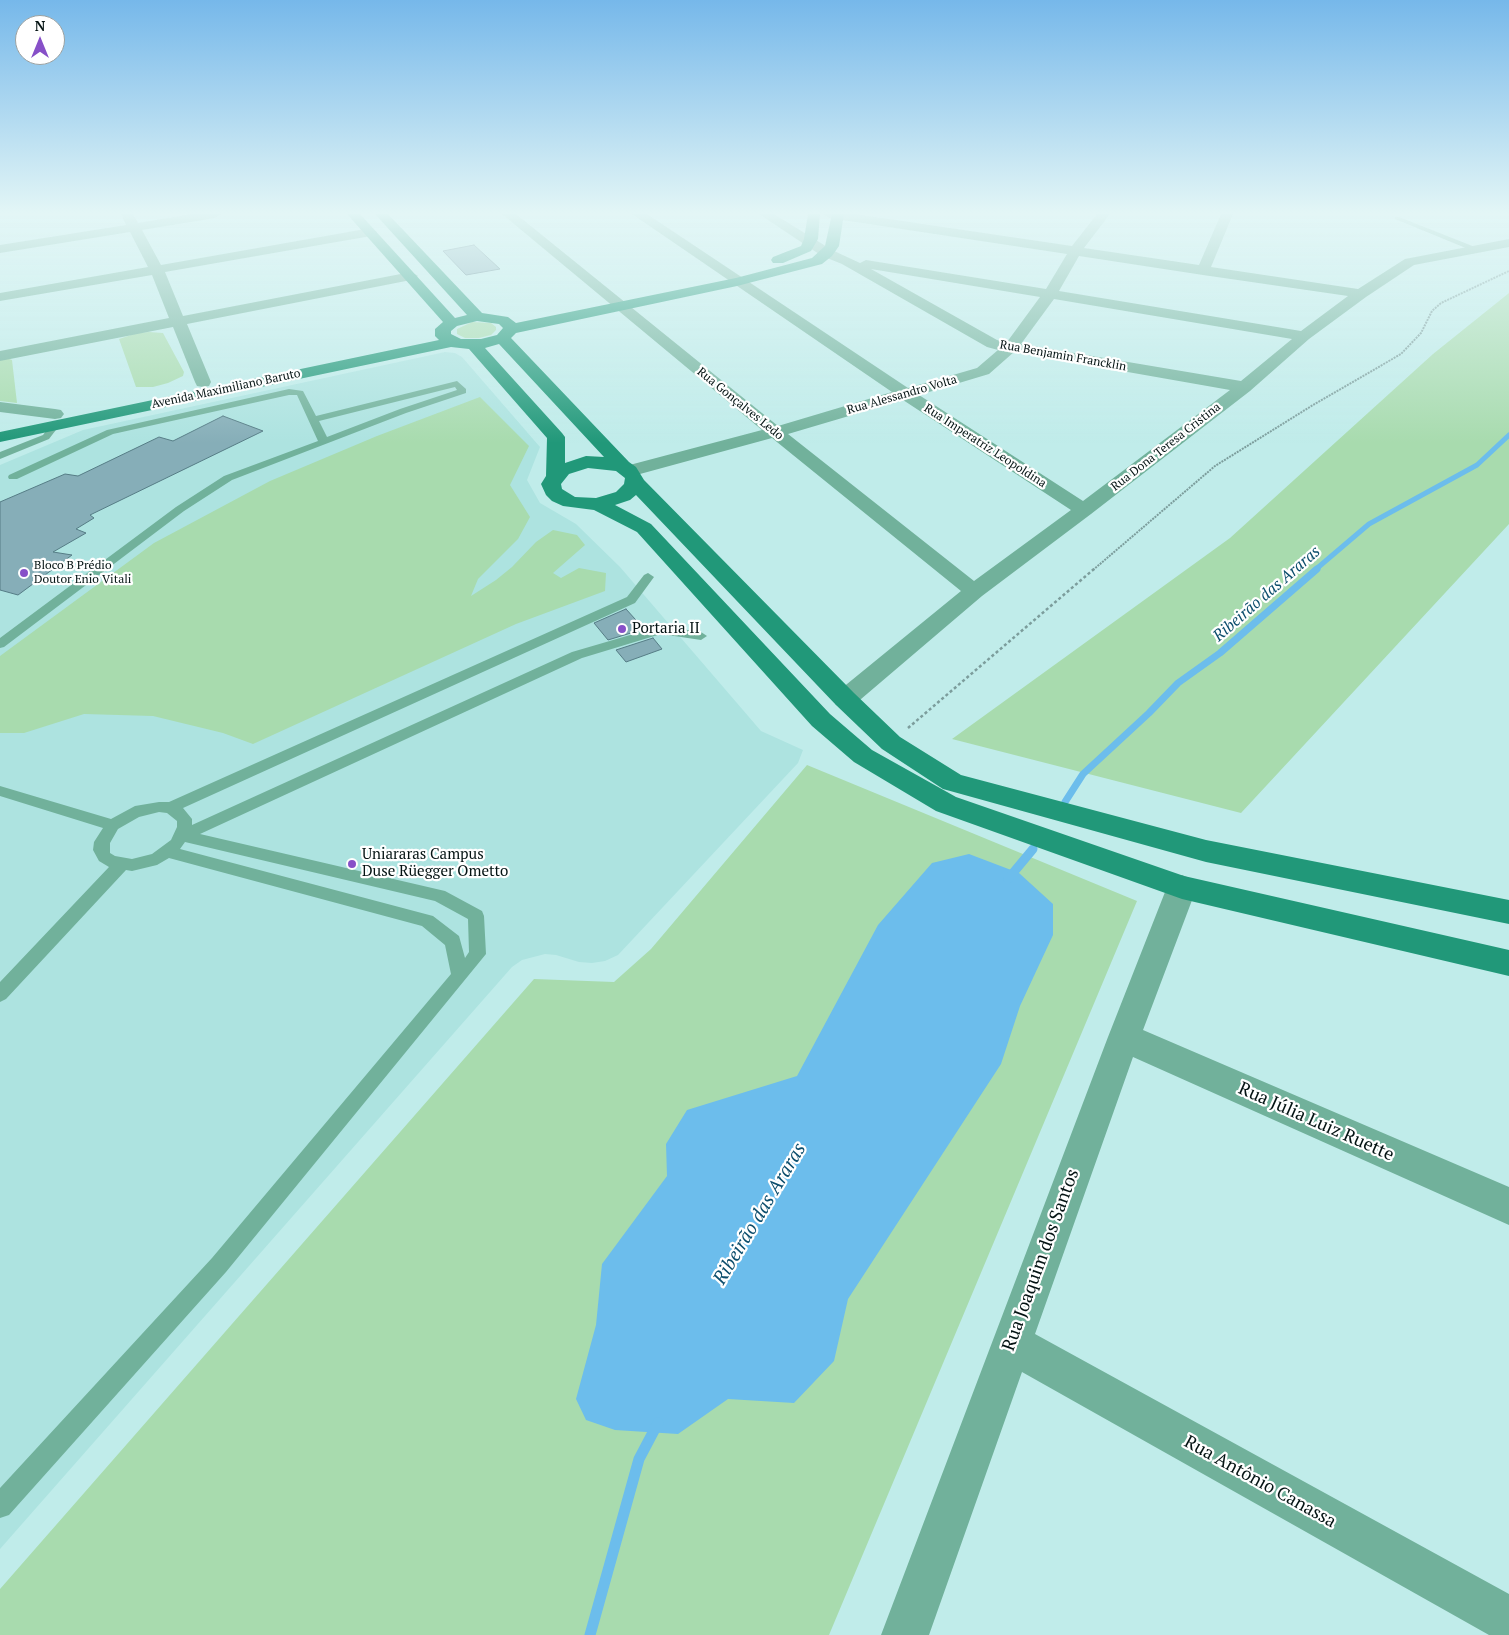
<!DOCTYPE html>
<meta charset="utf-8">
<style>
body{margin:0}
#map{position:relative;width:1509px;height:1635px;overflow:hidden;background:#c0ecea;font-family:"PT Serif",serif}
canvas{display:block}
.north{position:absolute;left:15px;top:15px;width:50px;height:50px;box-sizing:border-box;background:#fff;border:1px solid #9ba1a1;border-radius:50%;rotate:0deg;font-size:14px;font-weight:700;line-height:20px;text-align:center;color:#041313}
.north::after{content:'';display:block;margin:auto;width:18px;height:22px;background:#8750c8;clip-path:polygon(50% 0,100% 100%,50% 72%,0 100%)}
</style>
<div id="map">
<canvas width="1509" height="1635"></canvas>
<div class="north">N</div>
</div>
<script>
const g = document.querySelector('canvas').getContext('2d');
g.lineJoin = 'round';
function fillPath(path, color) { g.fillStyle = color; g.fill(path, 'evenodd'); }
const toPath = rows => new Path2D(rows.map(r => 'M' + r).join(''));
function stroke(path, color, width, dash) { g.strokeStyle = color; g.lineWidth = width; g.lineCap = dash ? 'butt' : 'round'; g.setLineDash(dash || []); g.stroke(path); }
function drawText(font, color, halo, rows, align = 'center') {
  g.font = font + ' "PT Serif",serif'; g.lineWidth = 4.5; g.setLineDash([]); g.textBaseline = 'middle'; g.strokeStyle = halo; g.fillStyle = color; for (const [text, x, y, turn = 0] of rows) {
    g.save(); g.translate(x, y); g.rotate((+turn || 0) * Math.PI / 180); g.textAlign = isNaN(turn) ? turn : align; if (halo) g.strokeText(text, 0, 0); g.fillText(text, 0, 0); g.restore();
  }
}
const built = toPath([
 [445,352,455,353,462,357,540,447,527,480,540,503,576,524,620,567,761,731,803,750,798,763,618,955,605,961,592,963,579,962,556,955,545,954,522,960,512,967,0,1549,0,465,83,430]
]);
const green = toPath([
 [1509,293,1509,524,1241,813,952,739,1230,538,1433,354],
 [472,322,491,323,496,327,496,330,491,335,479,338,465,338,457,334,457,329],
 [149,332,163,333,184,372,183,376,168,383,153,387,136,387,119,339,137,333],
 [7,358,12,360,17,403,0,401,0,360],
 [480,397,529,446,510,485,530,517,518,539,478,579,471,596,496,580,512,567,536,542,553,530,577,535,585,545,553,573,561,578,579,568,606,573,605,591,516,624,253,744,223,733,153,716,84,714,24,733,0,733,0,656,154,543,270,481,377,436],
 [807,765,1137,901,829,1635,0,1635,0,1589,534,979,614,982,651,949]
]);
const water = toPath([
 [969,854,1019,873,1053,904,1053,935,1020,1006,1001,1064,848,1299,834,1361,794,1403,728,1399,678,1434,615,1430,586,1420,576,1399,596,1325,602,1264,667,1176,666,1144,687,1110,797,1076,878,925,932,863]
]);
const streamFar3 = toPath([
 [1315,570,1369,524,1477,465,1509,435]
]);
const streamFar2 = toPath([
 [1065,802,1083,774,1149,713,1178,683,1220,653,1317,569]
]);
const streamFar1 = toPath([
 [1008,879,1033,849]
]);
const stream = toPath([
 [590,1635,639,1459,658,1423]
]);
const building = toPath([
 [474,245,500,269,466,275,443,251,474,245],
 [223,416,263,431,90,515,94,518,76,529,86,533,53,552,72,555,18,595,0,590,0,502,65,474,78,476,159,437,173,441,223,416],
 [626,609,644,629,608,640,594,623,626,609],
 [653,638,662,649,626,662,616,650,653,638]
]);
const pathFar1 = toPath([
 [1093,570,1215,466,1313,405,1401,354,1421,333,1432,311,1441,303,1509,271]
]);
const path = toPath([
 [908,728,1094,569]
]);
const lane = toPath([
 [1395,217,1399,217,1480,249,1473,251,1395,219,1395,217],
 [457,381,466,389,466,393,406,413,232,480,184,511,4,647,0,648,0,638,176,507,224,476,318,441,297,395,289,395,113,434,17,479,9,479,8,477,9,475,107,430,289,389,303,391,316,416,457,381],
 [455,387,457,390,400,409,327,437,319,421,455,387],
 [54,423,59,426,49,439,0,459,0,452,43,435,51,424,54,423],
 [648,573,654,577,635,603,183,808,192,819,192,825,572,652,661,626,701,632,707,636,701,640,661,634,582,658,200,834,445,891,482,911,484,916,486,954,226,1272,9,1515,0,1518,0,1488,212,1258,451,974,445,945,422,926,169,858,157,865,132,871,126,870,6,999,0,1002,0,982,109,867,99,861,93,850,94,842,103,828,0,796,0,786,111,819,135,806,159,802,169,802,627,597,644,575,648,573],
 [159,812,167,813,177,821,177,827,171,840,152,854,132,859,115,856,110,853,110,843,118,829,139,817,159,812],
 [185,842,435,901,468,919,469,952,465,958,459,936,433,916,180,849,185,842]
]);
const street = toPath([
 [121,214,133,214,138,223,191,214,221,214,215,218,142,230,161,265,371,228,377,232,371,236,165,272,183,316,411,272,418,276,411,280,187,324,211,382,209,386,203,387,197,386,195,382,173,327,0,361,0,351,169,318,152,275,0,301,0,293,148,267,130,232,0,253,0,245,126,225,121,214],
 [502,214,516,214,778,426,892,392,632,214,647,214,908,388,977,368,998,350,987,347,842,264,822,256,759,214,774,214,832,250,860,263,866,260,1046,289,1067,254,829,218,823,214,855,214,1072,246,1097,214,1110,214,1084,248,1199,265,1221,214,1233,214,1211,267,1358,289,1405,259,1509,239,1509,247,1414,265,1366,297,1309,339,1250,391,1091,514,982,596,854,705,845,707,836,705,833,699,836,693,961,591,772,438,629,477,622,475,620,471,622,467,762,430,502,214],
 [1079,256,1203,275,1348,296,1301,331,1059,291,1079,256],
 [871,269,1040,297,1007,342,997,340,871,269],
 [1054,299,1292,339,1241,381,1021,344,1054,299],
 [1014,352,1230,390,1083,501,919,395,989,374,1014,352],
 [903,400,1071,510,974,581,788,434,903,400],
 [0,402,55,409,61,410,64,414,61,418,55,419,0,412,0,402],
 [1182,875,1192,879,1197,887,1143,1030,1509,1187,1509,1225,1133,1057,1035,1334,1509,1594,1509,1635,1489,1635,1022,1372,929,1635,881,1635,1108,1037,1167,887,1172,879,1182,875]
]);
const secondary = toPath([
 [347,214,360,214,455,318,467,315,375,214,388,214,482,313,508,317,516,323,736,278,812,258,825,246,832,214,844,214,839,246,832,256,822,264,737,286,516,333,511,338,629,462,636,467,644,480,854,693,900,737,961,775,1206,840,1509,900,1509,924,1206,862,943,789,882,749,836,705,636,495,630,500,615,505,651,524,830,714,872,750,956,797,1184,876,1509,950,1509,976,1182,899,936,811,854,762,812,726,637,532,594,510,563,506,552,501,546,495,541,484,546,476,547,438,469,349,451,347,0,442,0,432,439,340,435,336,435,329,443,322,347,214],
 [477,321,499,324,503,328,497,335,481,339,461,339,451,334,451,331,457,326,477,321],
 [499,344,604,457,586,456,565,463,565,437,562,433,485,348,499,344],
 [588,468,616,471,625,478,624,484,616,492,596,498,575,497,562,489,561,484,569,474,588,468],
 [808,214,820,214,818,239,811,251,783,263,773,263,771,260,773,257,801,246,804,239,808,214]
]);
const markers = [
 [24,573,5,"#8750c8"],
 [622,629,5,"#8750c8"],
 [352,864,5,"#8750c8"]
];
const farStreetnames = [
 ["Rua Benjamin Francklin",1063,356,10],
 ["Avenida Maximiliano Baruto",226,389,-12],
 ["Rua Alessandro Volta",902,395,-16],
 ["Rua Gonçalves Ledo",740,404,39],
 ["Rua Imperatriz Leopoldina",985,446,33],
 ["Rua Dona Teresa Cristina",1166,447,-38]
];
const farPoinames = [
 ["Bloco B Prédio",34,566],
 ["Doutor Enio Vitali",34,580]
];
const poiNames = [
 ["Portaria II",632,629],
 ["Uniararas Campus",362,855],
 ["Duse Rüegger Ometto",362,872]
];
const waterNames = [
 ["Ribeirão das Araras",1267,594,-41]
];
const nearStreetnames = [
 ["Rua Júlia Luiz Ruette",1316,1122,24],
 ["Rua Joaquim dos Santos",1041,1260,-70],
 ["Rua Antônio Canassa",1260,1482,29]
];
const nearWaternames = [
 ["Ribeirão das Araras",760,1214,-59]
];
fillPath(built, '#ade3e0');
fillPath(green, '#a8dbae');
fillPath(water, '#6cbdec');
stroke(streamFar3, '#6cbdec', 5);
stroke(streamFar2, '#6cbdec', 7);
stroke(streamFar1, '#6cbdec', 9);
stroke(stream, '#6cbdec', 11);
fillPath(building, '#86aeb8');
stroke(building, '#567d86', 1);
stroke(pathFar1, '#7c9d9c', 2, [2, 1]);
stroke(path, '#7c9d9c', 2.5, [3, 2.5]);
fillPath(lane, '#71b19b');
fillPath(street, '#71b19b');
fillPath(secondary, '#219879');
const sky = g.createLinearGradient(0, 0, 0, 443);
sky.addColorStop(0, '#76b8ea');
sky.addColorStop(0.48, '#e3f6f6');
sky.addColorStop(1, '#e3f6f600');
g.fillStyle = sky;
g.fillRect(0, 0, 1509, 443);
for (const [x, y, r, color] of markers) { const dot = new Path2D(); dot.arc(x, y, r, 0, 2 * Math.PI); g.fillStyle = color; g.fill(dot); stroke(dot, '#fff', 2); }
drawText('12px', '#041313', '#fff', farStreetnames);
drawText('12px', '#041313', '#fff', farPoinames, 'left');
drawText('15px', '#041313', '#fff', poiNames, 'left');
drawText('italic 16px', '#0c4e6d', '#fff', waterNames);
drawText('18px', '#041313', '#fff', nearStreetnames);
drawText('italic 19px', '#0c4e6d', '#fff', nearWaternames);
</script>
